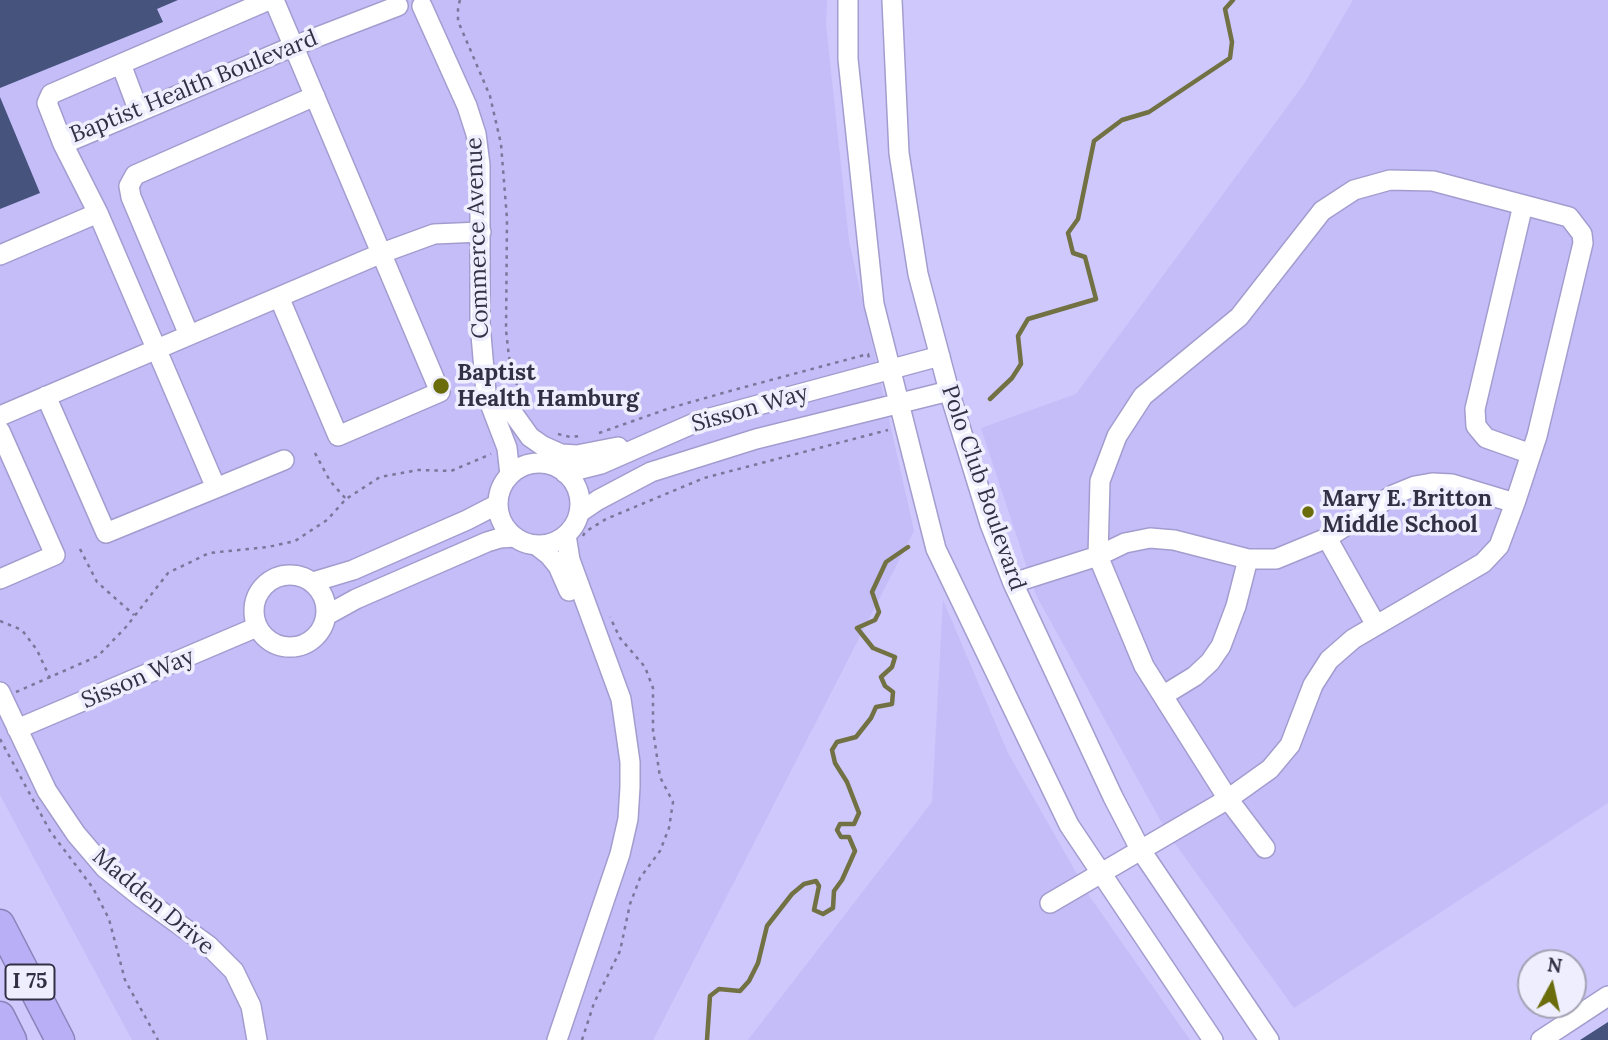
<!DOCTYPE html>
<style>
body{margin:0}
#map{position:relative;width:1608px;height:1040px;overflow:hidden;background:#cec8fc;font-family:Lora,serif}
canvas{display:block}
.north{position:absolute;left:1517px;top:949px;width:70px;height:70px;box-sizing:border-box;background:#efeefe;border:2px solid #a4a2b4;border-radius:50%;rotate:8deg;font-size:19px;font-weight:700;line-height:28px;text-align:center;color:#333045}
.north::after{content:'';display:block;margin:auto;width:24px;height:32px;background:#6b6c0c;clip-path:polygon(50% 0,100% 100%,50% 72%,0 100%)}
</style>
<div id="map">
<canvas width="1608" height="1040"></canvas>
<div class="north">N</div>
</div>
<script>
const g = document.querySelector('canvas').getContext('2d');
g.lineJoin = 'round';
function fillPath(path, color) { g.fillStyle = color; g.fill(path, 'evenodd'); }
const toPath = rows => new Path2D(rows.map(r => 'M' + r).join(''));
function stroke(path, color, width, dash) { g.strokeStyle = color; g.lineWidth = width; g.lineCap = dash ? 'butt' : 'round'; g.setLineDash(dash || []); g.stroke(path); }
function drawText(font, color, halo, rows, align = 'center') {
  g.font = font + ' Lora,serif'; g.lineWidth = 7; g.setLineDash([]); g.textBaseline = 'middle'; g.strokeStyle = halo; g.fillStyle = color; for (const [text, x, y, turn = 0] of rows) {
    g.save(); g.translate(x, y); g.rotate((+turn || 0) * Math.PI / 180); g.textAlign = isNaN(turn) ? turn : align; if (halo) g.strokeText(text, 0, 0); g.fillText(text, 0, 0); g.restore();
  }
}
const built = toPath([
 [0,0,827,0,826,24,849,241,914,531,653,1040,132,1040,0,795],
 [1353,0,1608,0,1608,803,1294,1008,1168,834,1036,595,981,428,1076,394,1304,84],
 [943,600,1008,753,1090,897,1190,1040,748,1040,932,802]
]);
const stream = toPath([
 [990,399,1012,378,1021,364,1018,336,1028,319,1096,299,1085,257,1073,253,1068,233,1078,219,1094,141,1122,120,1149,112,1230,58,1232,42,1225,9,1233,0],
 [707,1040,710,996,719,989,740,991,749,981,758,963,767,926,792,894,804,884,816,881,819,886,814,910,823,914,833,908,834,891,842,880,855,851,849,837,841,837,837,830,840,824,854,824,859,813,847,782,835,763,832,750,837,742,856,737,871,718,876,707,892,704,893,692,885,686,881,677,892,667,895,657,873,648,857,628,875,620,879,612,872,592,886,562,908,547]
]);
const building = toPath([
 [0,0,178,0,157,9,163,22,0,88],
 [0,97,40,193,0,209],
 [1608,1022,1608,1040,1580,1040]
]);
const path = toPath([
 [460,0,458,7,458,21,490,96,501,144,507,219,506,330,509,357,519,392],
 [599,433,670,408,730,391,868,354,869,358],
 [558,434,570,437,582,436],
 [315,453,330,481,346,499],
 [583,536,585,532,606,519,704,478,888,430],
 [80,549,97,582,134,615],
 [0,621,22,630,37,650,50,678],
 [16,692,98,656,126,627,168,573,209,553,268,547,295,541,327,520,346,499,380,477,418,470,451,471,491,454],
 [0,739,50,831,93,888,109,919,125,980,158,1040],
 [582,1040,594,1003,620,951,630,904,640,878,660,851,669,828,673,802,660,777,653,730,653,688,645,667,620,638,610,617]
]);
const minor = toPath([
 [269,0,51,94,47,103,63,144,294,46,398,6],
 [274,0,440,392,338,436,279,297],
 [848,0,848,59,874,304,936,549,1069,825,1213,1040],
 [892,0,899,153,918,274,949,391,990,524,1013,583,1113,797,1140,849,1269,1040],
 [422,6,467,106,476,134,480,165,480,323,486,393,507,448,510,475],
 [121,64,139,112],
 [63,144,98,213],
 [1523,205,1475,409,1476,426,1486,438,1531,454],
 [0,255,98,213,216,488,284,460],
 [189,335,131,197,129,186,135,175,315,96],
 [46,396,106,533,216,488],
 [502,398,530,437,543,446,561,454,577,455,618,447],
 [0,416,382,253,434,234,481,232],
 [0,431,55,555,0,579],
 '498 504a41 41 0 1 1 82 0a41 41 0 1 1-82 0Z',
 [565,473,601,464,699,421,940,356],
 [579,513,598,500,651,472,756,439,949,391],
 [1327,538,1376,625],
 [536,545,549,555,558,566,569,591],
 '254 611a36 36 0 1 1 72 0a36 36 0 1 1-72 0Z',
 [313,582,353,570,467,520,498,504],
 [1013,583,1098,556,1125,543,1150,538,1174,540,1248,559,1276,559,1327,538,1393,495,1415,486,1432,483,1452,484,1515,503,1499,546,1483,563,1353,639,1329,660,1313,685,1290,745,1270,769,1228,799,1050,903],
 [327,615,356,599,487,542,500,538,515,537],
 [0,692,47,791,76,834,105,868,141,897,209,946,234,971,251,1006,257,1040],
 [1164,695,1195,676,1210,662,1221,646,1236,606,1248,559],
 [17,729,257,627],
 [1265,848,1228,799,1144,666,1098,556,1100,481,1117,436,1143,396,1239,317,1322,211,1354,190,1390,180,1433,181,1569,217,1582,234,1583,243,1537,436,1515,503],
 [557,1040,620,854,628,819,630,787,630,762,621,699,570,560,566,535],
 [1541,1040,1608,996]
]);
const highway = toPath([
 [0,924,60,1040],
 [0,1016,12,1040]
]);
const markers = [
 [441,386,9,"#6b6c0c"],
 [1308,512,7,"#6b6c0c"]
];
const shields = [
 [30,982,49]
];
const shieldNames = [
 ["I 75",30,982]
];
const streetNames = [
 ["Baptist Health Boulevard",194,87,-22],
 ["Commerce Avenue",478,238,-92],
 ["Sisson Way",750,409,-16],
 ["Polo Club Boulevard",983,488,71],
 ["Sisson Way",138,679,-23],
 ["Madden Drive",153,902,40]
];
const poiNames = [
 ["Baptist",457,373],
 ["Health Hamburg",457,399],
 ["Mary E. Britton",1322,499],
 ["Middle School",1322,525]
];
fillPath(built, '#c4bdf8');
stroke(stream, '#717143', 4.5);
fillPath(building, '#45537d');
stroke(minor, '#a39dcf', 22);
stroke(highway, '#8a83b9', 31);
stroke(path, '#7b769a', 2.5, [3.5, 5]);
stroke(minor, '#fff', 19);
stroke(highway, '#b9aff7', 28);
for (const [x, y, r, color] of markers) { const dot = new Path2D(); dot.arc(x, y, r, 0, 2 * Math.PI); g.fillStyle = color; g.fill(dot); stroke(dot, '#efeefe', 2.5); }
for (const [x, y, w] of shields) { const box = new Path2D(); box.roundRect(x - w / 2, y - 17.5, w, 35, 5); g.fillStyle = '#efeefe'; g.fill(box); stroke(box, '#333045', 2); }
drawText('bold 21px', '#333045', null, shieldNames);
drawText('23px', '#333045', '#efeefe', streetNames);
drawText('bold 23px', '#333045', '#efeefe', poiNames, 'left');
</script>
